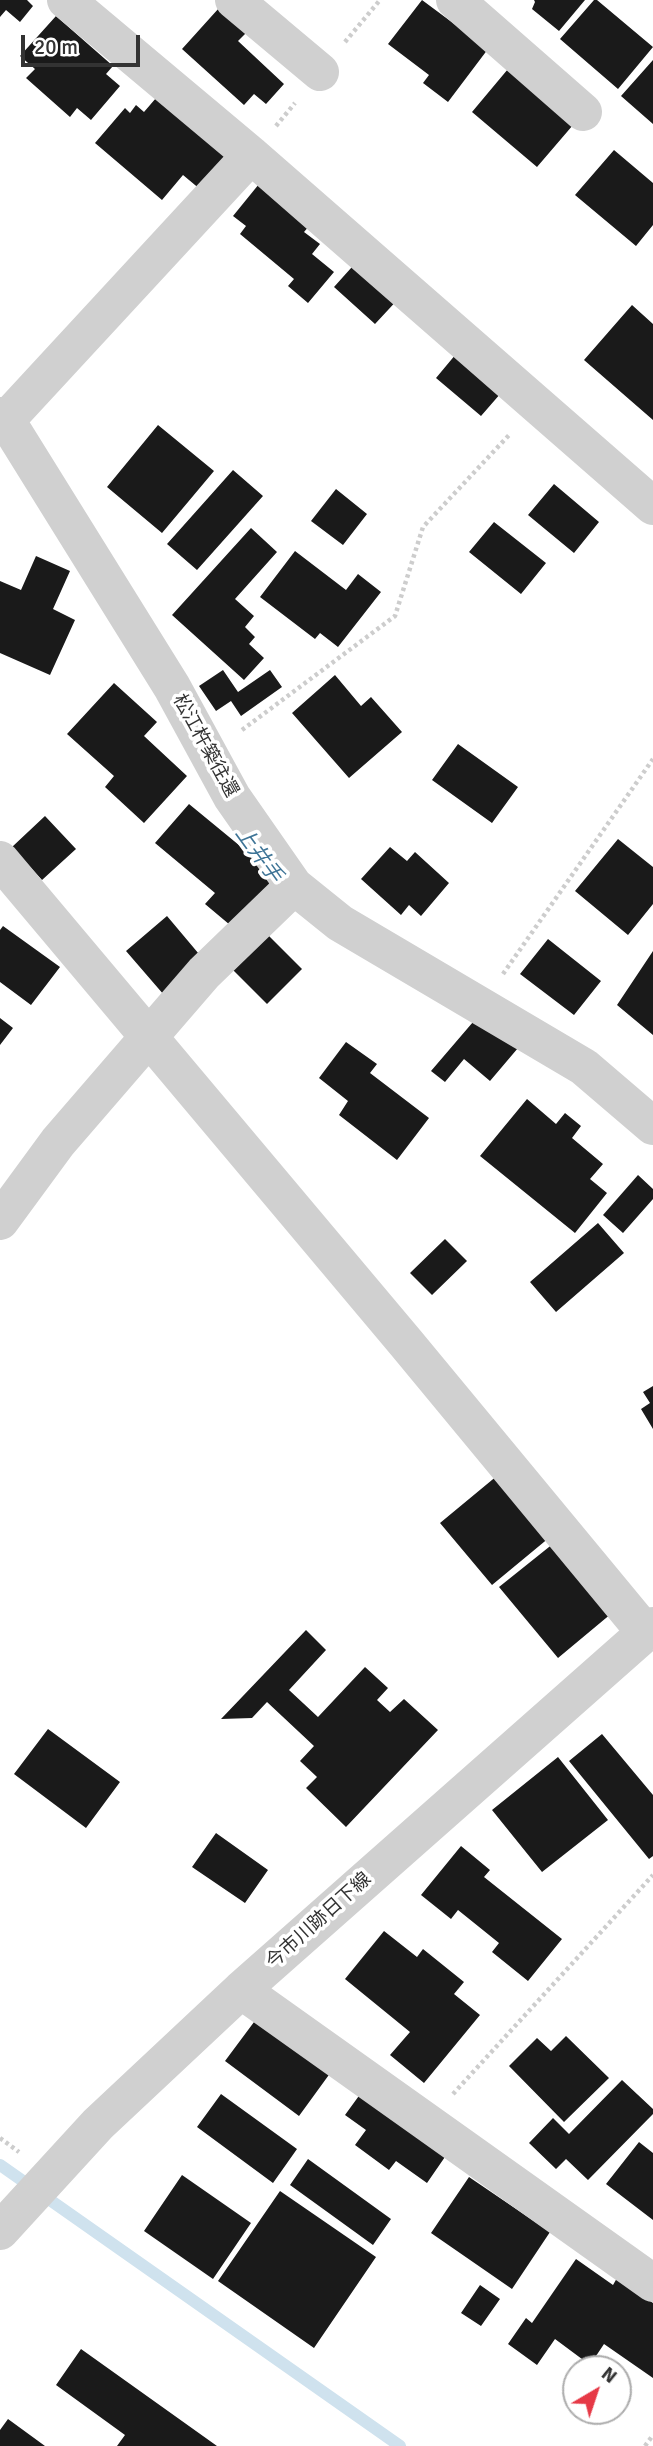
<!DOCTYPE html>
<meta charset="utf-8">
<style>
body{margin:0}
#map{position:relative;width:653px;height:2446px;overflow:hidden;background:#fff;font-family:Signika,sans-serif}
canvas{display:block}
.north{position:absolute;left:562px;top:2355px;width:70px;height:70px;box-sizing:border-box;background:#fff;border:2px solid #adadad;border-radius:50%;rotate:39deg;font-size:19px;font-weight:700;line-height:28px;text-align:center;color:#333}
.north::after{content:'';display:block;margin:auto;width:24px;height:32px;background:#e63946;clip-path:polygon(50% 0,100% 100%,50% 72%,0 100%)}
.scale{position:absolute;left:21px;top:35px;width:119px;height:32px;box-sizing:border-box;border:4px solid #333;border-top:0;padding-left:9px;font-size:21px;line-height:24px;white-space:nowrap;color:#333;-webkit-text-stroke:5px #fff;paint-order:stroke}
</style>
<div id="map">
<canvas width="653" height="2446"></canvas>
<div class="north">N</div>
<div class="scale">20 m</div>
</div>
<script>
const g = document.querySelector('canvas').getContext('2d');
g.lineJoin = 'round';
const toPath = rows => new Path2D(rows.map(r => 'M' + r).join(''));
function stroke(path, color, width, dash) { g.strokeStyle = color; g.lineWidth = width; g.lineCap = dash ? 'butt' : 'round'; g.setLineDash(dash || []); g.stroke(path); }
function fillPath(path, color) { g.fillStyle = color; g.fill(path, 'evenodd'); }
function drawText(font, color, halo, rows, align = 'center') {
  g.font = font + ' Signika,"Noto Sans JP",sans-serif'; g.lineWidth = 7; g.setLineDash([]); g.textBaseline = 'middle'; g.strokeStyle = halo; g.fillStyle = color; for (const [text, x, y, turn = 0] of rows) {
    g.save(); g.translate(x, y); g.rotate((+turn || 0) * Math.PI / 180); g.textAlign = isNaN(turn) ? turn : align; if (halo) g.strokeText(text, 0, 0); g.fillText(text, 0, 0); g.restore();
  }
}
const stream = toPath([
 [0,2165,400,2446]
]);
const building = toPath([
 [0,0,27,0,33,6,20,22,6,10,0,17],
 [422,0,488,49,448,102,423,83,429,75,388,44],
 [534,0,585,0,559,31,532,9,535,2],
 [594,0,597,0,653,47,618,89,560,39],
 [219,8,246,33,238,41,284,84,266,104,254,94,244,105,182,49],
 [56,16,113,66,106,74,120,86,91,120,77,108,70,117,26,78,35,69,20,56],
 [653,60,653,124,621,96],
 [508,69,573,125,537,167,472,112],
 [156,98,228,159,201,190,183,175,162,200,95,143,125,108,130,113,136,105,144,112],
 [614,150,653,183,653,225,636,246,575,195],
 [259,184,310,225,304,232,320,244,312,254,334,272,308,303,288,286,294,279,240,234,246,226,233,216],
 [360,258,401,296,375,324,334,287],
 [632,305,653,324,653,420,584,360],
 [456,354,501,393,481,416,436,378],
 [158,425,214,471,162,533,107,487],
 [233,470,263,496,197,570,167,544],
 [554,484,599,522,574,553,528,515],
 [336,489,367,514,343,545,311,521],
 [494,522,546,563,521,594,469,552],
 [251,528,277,552,235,599,254,616,245,627,255,637,249,644,264,658,244,680,172,615],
 [295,551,346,590,358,574,381,592,338,647,320,633,315,639,260,597],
 [36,556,70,571,53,609,75,620,50,675,0,653,0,581,21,590],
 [223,670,238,692,270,670,282,687,241,716,231,701,216,711,199,686],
 [335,675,361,706,371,697,402,732,349,778,292,713],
 [114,683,157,722,144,736,187,776,144,823,105,787,114,776,67,734],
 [458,744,518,787,492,823,432,780],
 [189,804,279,878,236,930,205,904,215,893,155,843],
 [45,816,76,849,42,880,12,847],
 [618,839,653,867,653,904,628,935,575,891],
 [390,847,407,861,415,852,449,883,421,916,409,905,401,915,361,879],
 [167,916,204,960,164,995,126,951],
 [3,926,60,967,31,1005,0,982,0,930],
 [267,934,302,969,267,1004,232,969],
 [548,939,601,981,574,1015,520,974],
 [653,951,653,1035,617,1005],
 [479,1015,518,1048,490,1081,464,1059,445,1082,431,1071],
 [0,1018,13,1028,0,1045],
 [346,1042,377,1064,370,1073,429,1118,397,1160,339,1115,348,1101,319,1078],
 [527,1099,556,1124,565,1113,581,1126,572,1138,603,1164,590,1179,607,1193,575,1233,480,1156],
 [638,1175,653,1189,653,1199,623,1233,603,1215],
 [598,1223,624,1253,556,1312,530,1282],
 [445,1239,467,1261,432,1295,410,1273],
 [653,1386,653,1429,641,1409,650,1403,643,1392],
 [498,1475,550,1537,492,1585,440,1523],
 [554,1543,612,1613,558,1658,499,1587],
 [306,1630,326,1650,289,1690,318,1717,365,1667,388,1688,377,1700,390,1712,404,1699,438,1730,346,1827,306,1788,317,1777,300,1761,314,1746,267,1702,252,1718,221,1719],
 [48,1729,120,1782,86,1828,14,1774],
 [602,1734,653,1795,653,1856,649,1859,569,1761],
 [558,1757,608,1820,542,1872,492,1810],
 [216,1833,268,1870,245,1903,192,1867],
 [461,1846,490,1870,484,1877,562,1939,528,1981,492,1952,499,1943,458,1910,451,1919,421,1895],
 [384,1931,417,1957,423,1949,464,1982,454,1994,480,2015,424,2083,390,2055,410,2032,345,1979],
 [257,2018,331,2072,299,2116,225,2061],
 [566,2036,609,2078,564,2122,509,2066,537,2038,551,2051],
 [622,2080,653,2109,653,2114,588,2180,566,2159,556,2169,529,2143,553,2118,569,2134],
 [361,2093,447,2154,427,2183,396,2161,389,2170,355,2145,366,2130,345,2115],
 [221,2094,297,2149,273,2183,197,2127],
 [639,2142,653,2153,653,2220,606,2184],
 [308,2159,391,2219,373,2245,290,2185],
 [182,2175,251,2223,213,2279,144,2231],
 [469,2177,550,2232,512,2289,431,2233],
 [280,2191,376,2257,314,2348,218,2281],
 [576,2259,613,2285,617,2278,653,2303,653,2378,604,2344,590,2365,555,2339,537,2365,508,2344,526,2318,532,2323],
 [480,2285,500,2299,481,2326,461,2313],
 [81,2349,217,2446,117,2446,125,2435,56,2385],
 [8,2419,45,2446,0,2446,0,2430]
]);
const path = toPath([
 [345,42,380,0],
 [276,126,295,103],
 [242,730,395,616,423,527,510,434],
 [503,974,653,759],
 [453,2094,653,1875],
 [0,2138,19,2152],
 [645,2446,653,2435]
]);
const minor = toPath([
 [66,0,251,155,653,506],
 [234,0,320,72],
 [455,0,583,112],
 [0,416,6,420,172,687,232,797,294,886,340,923,584,1067,653,1126],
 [6,420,251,155],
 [0,860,406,1343,645,1632],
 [0,1221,58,1142,204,973,294,886],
 [241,1990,653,2283],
 [0,2231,98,2124,241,1990,653,1626]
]);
const streetNames = [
 ["松江杵築往還",205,746,61],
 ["今市川跡日下線",319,1921,-42]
];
const waterNames = [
 ["上井手",258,855,54]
];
stroke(stream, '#cfe2ee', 12);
fillPath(building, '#1a1a1a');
stroke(path, '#cdcdcd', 4.5, [3.5, 3.5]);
stroke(minor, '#d0d0d0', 38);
drawText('19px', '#333', '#fff', streetNames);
drawText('italic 21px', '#3f7597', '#fff', waterNames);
</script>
